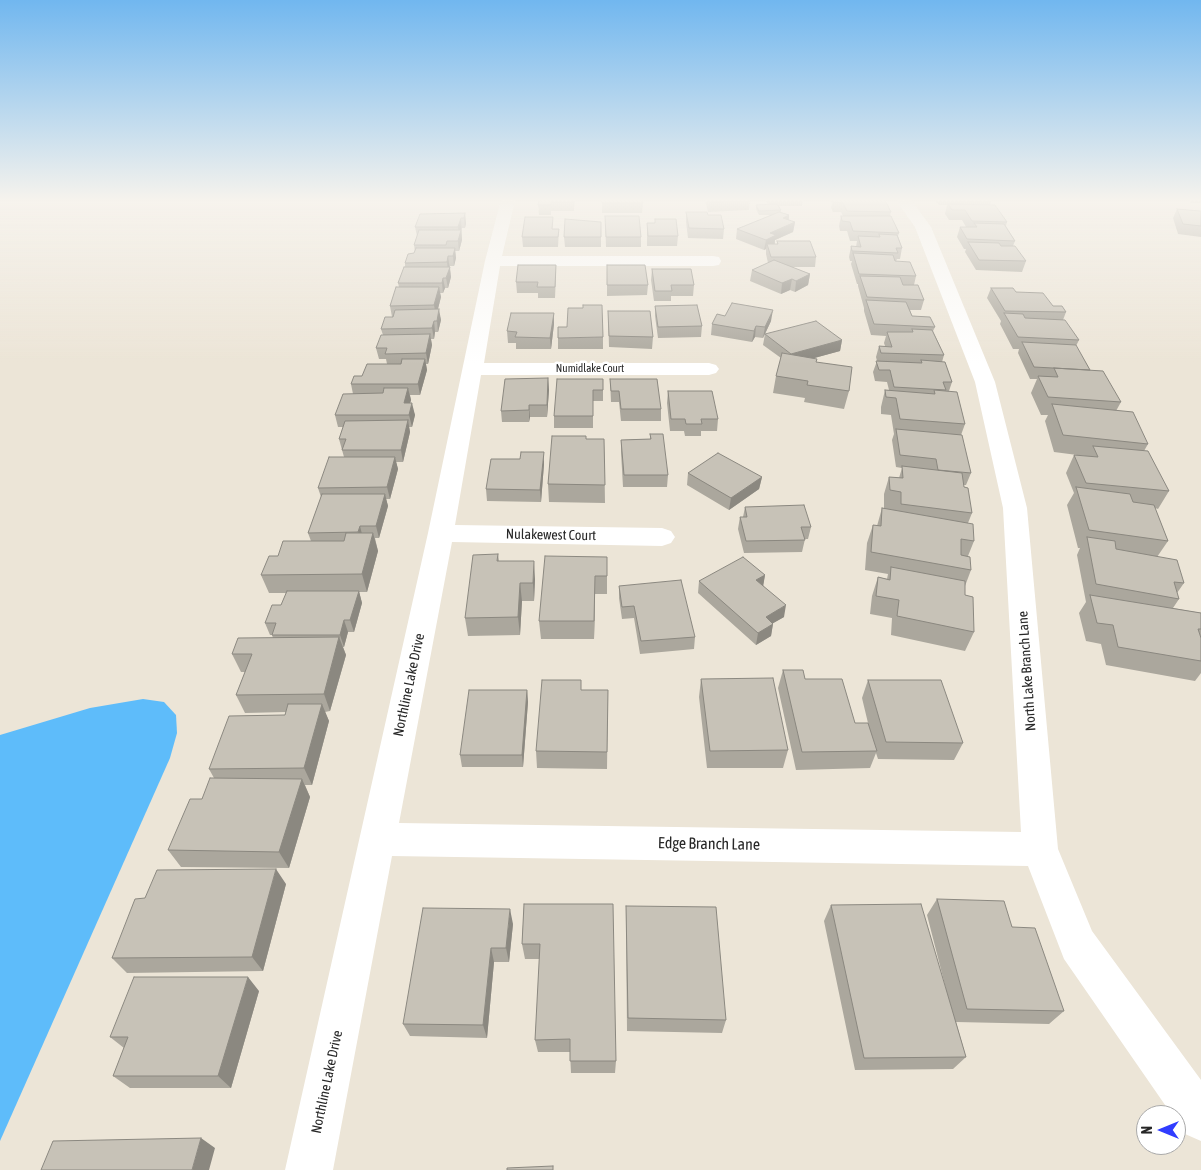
<!DOCTYPE html>
<style>
body{margin:0}
#map{position:relative;width:1201px;height:1170px;overflow:hidden;background:#ece5d7;font-family:"Asap Condensed",sans-serif}
canvas{display:block}
.north{position:absolute;left:1136px;top:1105px;width:50px;height:50px;box-sizing:border-box;background:#fff;border:1px solid #a9a9a9;border-radius:50%;rotate:270deg;font-size:14px;font-weight:700;line-height:20px;text-align:center;color:#272727}
.north::after{content:'';display:block;margin:auto;width:18px;height:22px;background:#313dff;clip-path:polygon(50% 0,100% 100%,50% 72%,0 100%)}
</style>
<div id="map">
<canvas width="1201" height="1170"></canvas>
<div class="north">N</div>
</div>
<script>
const g = document.querySelector('canvas').getContext('2d');
g.lineJoin = 'round';
function fillPath(path, color) { g.fillStyle = color; g.fill(path, 'evenodd'); }
const toPath = rows => new Path2D(rows.map(r => 'M' + r).join(''));
function stroke(path, color, width, dash) { g.strokeStyle = color; g.lineWidth = width; g.lineCap = dash ? 'butt' : 'round'; g.setLineDash(dash || []); g.stroke(path); }
function drawText(font, color, halo, rows, align = 'center') {
  g.font = font + ' "Asap Condensed",sans-serif'; g.lineWidth = 5; g.setLineDash([]); g.textBaseline = 'middle'; g.strokeStyle = halo; g.fillStyle = color; for (const [text, x, y, turn = 0] of rows) {
    g.save(); g.translate(x, y); g.rotate((+turn || 0) * Math.PI / 180); g.textAlign = isNaN(turn) ? turn : align; if (halo) g.strokeText(text, 0, 0); g.fillText(text, 0, 0); g.restore();
  }
}
const water = toPath([
 [143,699,164,702,176,715,177,733,170,758,0,1141,0,735,90,708]
]);
const minor = toPath([
 [501,200,515,200,502,256,713,256,719,257,721,261,719,265,713,266,500,266,484,363,709,363,716,365,719,369,716,373,709,375,481,375,455,525,662,528,671,531,675,537,671,543,662,546,452,542,399,823,1021,832,1003,508,975,382,915,227,896,200,911,200,931,227,995,382,1027,508,1058,849,1092,931,1201,1080,1201,1141,1185,1134,1176,1121,1176,1115,1172,1115,1064,959,1028,866,392,856,333,1170,285,1170,428,533,485,261,501,200]
]);
const wall = toPath([
 [539,200,575,200,574,211,551,211,551,215,539,215,538,205],
 [602,200,643,203,642,213,602,213],
 [705,200,750,200,750,201,749,210,708,212],
 [765,200,803,200,802,206,779,206,781,210,781,212,789,215,789,220,795,222,793,232,775,240,775,244,777,244,777,241,816,257,815,267,792,267,810,274,808,285,795,292,790,290,781,294,750,281,752,270,768,263,766,254,766,249,764,250,736,239,737,229,771,215,759,215,756,209,756,205,768,204],
 [830,200,885,200,891,212,890,216,899,233,898,236,902,248,900,259,897,259,896,261,916,276,914,285,924,300,921,310,910,310,912,316,935,327,933,331,944,355,942,362,952,382,949,391,965,424,961,435,971,473,966,485,963,485,972,513,968,523,974,541,968,556,971,570,965,586,965,595,974,632,965,651,891,635,892,618,870,614,872,596,878,577,887,579,888,574,865,570,867,543,873,525,877,526,882,508,884,508,884,494,889,477,899,478,902,468,896,467,892,440,894,434,891,415,881,414,881,407,885,390,889,390,887,382,875,381,873,372,877,361,876,357,879,346,885,346,884,343,886,336,871,335,864,311,864,308,858,286,858,284,857,284,851,264,852,261,850,261,849,257,851,246,856,247,857,241,850,241,847,231,840,231,839,226,841,216,843,216,841,212,833,212,831,208,832,203],
 [935,200,990,200,991,201,990,205,1007,222,1006,226,1015,241,1013,246,1026,261,1022,272,976,270,965,252,966,249,964,249,957,237,960,227,966,227,962,220,949,220,945,214,947,205,939,205],
 [1189,200,1201,200,1201,203,1191,203],
 [1177,209,1201,211,1201,237,1178,234,1173,218],
 [686,212,708,215,724,229,723,239,688,238,686,222],
 [465,213,466,223,465,228,462,228,461,231,462,240,459,251,455,251,456,258,454,266,450,266,451,277,448,288,445,288,443,293,440,293,441,297,438,309,441,320,438,332,435,332,434,339,431,339,432,345,428,364,426,364,427,370,420,395,410,395,411,400,410,403,415,415,412,427,409,427,410,432,403,462,396,462,398,469,390,499,386,499,388,506,379,538,375,538,378,551,367,592,359,592,362,603,354,632,348,632,344,647,343,647,346,655,330,711,325,712,329,721,312,785,305,785,310,797,289,868,181,867,168,850,202,799,214,778,209,769,285,715,286,712,245,713,236,695,245,672,241,672,232,654,273,638,272,635,270,635,265,623,281,605,286,593,269,593,261,575,278,556,311,541,308,533,321,497,318,488,344,457,339,439,343,427,338,427,335,415,353,394,351,384,362,376,387,364,386,359,379,359,376,348,383,335,381,329,392,317,390,306,399,287,398,283,405,267,405,263,414,253,415,252,414,245,417,236,415,227],
 [605,216,641,237,641,247,606,247],
 [655,219,678,236,677,246,647,246,647,223,655,223],
 [601,222,601,247,565,247,564,237],
 [553,229,559,229,558,247,523,247,522,237],
 [556,265,556,276,555,298,538,298,538,293,517,293,516,282],
 [607,265,648,285,647,295,607,296],
 [652,269,694,285,693,296,671,296,671,301,654,301,651,280],
 [991,288,1016,292,1053,306,1066,312,1063,320,1079,340,1076,346,1090,370,1121,402,1116,411,1148,444,1144,451,1169,491,1158,509,1155,508,1168,541,1157,557,1184,583,1177,593,1179,599,1173,608,1201,613,1201,673,1195,681,1106,665,1101,644,1086,641,1079,613,1086,602,1077,555,1080,548,1078,548,1067,505,1074,493,1066,473,1074,455,1085,456,1054,452,1045,421,1048,415,1041,415,1031,393,1037,379,1030,379,1018,353,1019,349,1013,349,1000,324,1001,321,987,298],
 [655,306,702,326,701,337,658,338,655,316],
 [608,311,653,337,652,349,609,347],
 [554,313,554,324,551,349,516,349,516,343,508,343,507,331],
 [771,321,765,334,842,340,840,351,814,358,816,362,849,391,844,409,804,402,805,398,773,393,776,376,781,358,763,345,765,334,763,338,755,337,752,342,711,335,712,324],
 [603,337,603,349,558,349,558,338],
 [548,378,549,390,547,417,530,417,529,422,502,422,501,411],
 [603,379,603,401,593,401,593,428,554,428,554,416],
 [610,379,661,409,661,421,621,421,619,402,611,402],
 [668,391,718,419,717,431,701,431,701,436,685,436,684,431,670,431,667,403],
 [650,434,668,475,667,487,623,487,621,452,621,440,650,439],
 [604,439,605,503,549,502,548,484],
 [520,459,544,464,541,502,487,501,486,489],
 [688,473,762,477,759,489,729,510,687,485],
 [745,507,811,527,808,539,805,539,802,552,744,553,738,529,740,517,743,517],
 [498,554,499,561,535,579,534,601,522,601,520,635,468,636,465,618],
 [607,557,607,594,595,594,594,639,541,639,539,621],
 [765,575,763,585,784,617,773,623,771,636,756,645,698,593,699,581],
 [619,586,695,637,694,649,640,654,634,618,622,619,619,598],
 [783,670,805,679,855,723,868,723,862,698,868,680,963,743,954,760,878,759,876,753,870,768,796,770,778,688],
 [701,679,788,750,783,768,707,768,699,697],
 [527,690,528,702,523,767,462,767,460,755],
 [581,690,608,690,607,769,537,768,536,751],
 [286,884,263,971,127,973,112,958,145,898],
 [937,899,1012,927,1064,1011,1049,1024,956,1022,966,1057,953,1069,855,1070,824,921,831,905,946,989,927,915],
 [524,904,616,1061,615,1073,571,1073,570,1052,538,1052,535,1040,540,959,525,959,522,944],
 [626,906,726,1020,722,1033,627,1031,626,921],
 [513,924,509,962,494,962,487,1038,410,1036,403,1024],
 [259,991,231,1088,130,1088,113,1076,124,1048,110,1037]
]);
const shadedWall = toPath([
 [465,213,466,223,465,228,464,218],
 [789,215,788,225,783,218],
 [461,218,462,240,459,251,458,241,459,235,458,227],
 [795,222,793,232,775,240,774,246,767,244,766,249,764,250,766,240,770,233],
 [455,248,456,258,454,266,453,256],
 [448,256,451,277,448,288,446,278,448,271,447,262],
 [810,274,808,285,795,292,796,281],
 [443,278,445,288,443,293,442,283],
 [792,279,790,290,781,294,782,283],
 [439,287,441,297,436,316,434,305],
 [439,309,441,320,438,332,437,321],
 [773,310,771,321,763,338,765,327],
 [554,313,554,324,551,349,550,338],
 [434,321,435,332,434,339,432,328],
 [756,326,755,337,752,342,754,331],
 [430,334,432,345,428,364,426,353],
 [842,340,840,351,789,365,791,354],
 [425,359,427,370,420,395,418,384],
 [548,378,549,390,547,417,547,405],
 [408,388,411,400,407,415,404,403],
 [412,403,415,415,412,427,409,415],
 [529,405,530,417,529,422],
 [408,420,410,432,403,462,401,450],
 [544,452,544,464,541,502,540,490],
 [395,457,398,469,390,499,387,487],
 [762,477,759,489,729,510,731,498],
 [385,494,388,506,379,538,376,526],
 [360,526,363,538,362,545,358,532],
 [373,533,378,551,367,592,362,574],
 [534,561,535,579,534,601,533,583],
 [765,575,763,587,756,580],
 [595,576,595,594,594,639,594,621],
 [520,583,522,601,520,635,518,617],
 [359,591,362,603,354,632,350,620],
 [786,605,784,617,763,629,766,617],
 [344,620,348,632,344,647,340,635],
 [773,624,771,636,756,645,758,633],
 [339,637,346,655,330,711,324,694],
 [527,690,528,702,523,767,522,755],
 [322,704,329,721,312,785,304,768],
 [302,779,310,797,289,868,279,852],
 [276,869,286,884,263,971,252,957],
 [510,909,513,924,509,962,506,948],
 [491,948,494,962,487,1038,483,1025],
 [248,977,259,991,231,1088,218,1076],
 [201,1138,215,1148,209,1170,192,1170]
]);
const building = toPath([
 [539,200,573,200,573,202,551,202,551,205,538,205,539,200],
 [602,200,642,200,643,203,602,203,602,200],
 [708,200,750,200,750,201,709,202,708,200],
 [833,200,885,200,891,212,847,211,843,203,834,202,833,200],
 [957,200,990,200,991,201,957,201,957,200],
 [777,204,781,210,759,211,756,205,777,204],
 [948,204,995,205,1007,222,972,221,965,210,952,210,948,204],
 [1177,209,1201,211,1201,226,1183,224,1177,209],
 [686,212,707,212,708,215,721,215,724,229,689,228,686,212],
 [779,212,789,215,783,218,795,222,770,233,776,235,766,240,737,229,779,212],
 [465,213,464,218,461,218,458,227,415,227,420,214,465,213],
 [605,216,639,216,641,237,606,237,605,216],
 [841,216,891,216,899,233,853,231,850,222,842,221,841,216],
 [525,217,553,217,552,229,559,229,558,237,522,237,525,217],
 [565,219,601,222,601,237,564,237,565,219],
 [655,219,676,219,678,236,648,236,647,223,655,223,655,219],
 [974,223,1004,224,1015,241,967,239,960,227,977,227,974,223],
 [419,230,461,230,458,241,447,241,446,245,414,245,419,230],
 [879,234,897,235,902,248,896,248,898,253,852,251,851,246,861,247,858,236,880,237,879,234],
 [777,241,810,241,816,257,771,257,767,244,778,244,777,241],
 [968,242,999,243,1001,246,1015,246,1026,261,979,260,968,242],
 [416,248,455,248,453,256,448,256,447,262,405,263,408,254,414,253,416,248],
 [853,253,893,255,895,261,910,262,916,276,859,274,853,253],
 [774,260,810,274,796,281,792,279,782,283,752,270,774,260],
 [518,265,556,265,555,287,537,287,538,282,516,282,518,265],
 [607,265,645,265,648,285,607,285,607,265],
 [404,267,450,267,446,278,443,278,442,283,398,283,404,267],
 [652,269,691,269,694,285,671,285,672,291,655,291,652,269],
 [860,276,900,277,903,285,918,285,924,300,867,297,860,276],
 [396,287,439,287,434,305,390,306,396,287],
 [991,288,1013,288,1016,292,1043,293,1053,306,1062,306,1066,312,1005,311,991,288],
 [866,300,906,302,912,316,930,317,935,327,874,324,866,300],
 [732,303,773,310,765,327,756,326,754,331,712,324,717,314,725,316,732,303],
 [583,305,602,305,603,337,558,338,558,327,567,327,568,308,583,308,583,305],
 [697,305,702,326,658,327,655,306,697,305],
 [439,309,437,321,434,321,432,328,381,329,385,317,393,317,395,310,439,309],
 [608,311,650,311,653,337,609,336,608,311],
 [511,313,554,313,550,338,515,337,517,332,507,331,511,313],
 [1004,313,1023,314,1025,318,1065,320,1079,340,1018,337,1004,313],
 [816,321,842,340,791,354,765,334,816,321],
 [912,329,932,330,944,355,881,353,879,346,892,347,887,332,913,332,912,329],
 [430,334,426,353,385,354,387,348,376,348,381,335,430,334],
 [1022,342,1076,345,1090,370,1034,367,1022,342],
 [782,353,817,359,816,362,852,367,849,391,807,385,808,381,776,376,782,353],
 [402,359,425,359,418,384,351,384,354,376,362,376,367,364,401,364,402,359],
 [921,360,945,362,952,382,943,382,946,390,894,387,890,370,879,370,876,361,922,363,921,360],
 [1054,368,1103,371,1121,402,1048,397,1038,376,1058,377,1054,368],
 [548,378,547,405,529,405,529,410,501,411,505,379,548,378],
 [557,379,603,379,603,390,593,390,593,416,554,416,557,379],
 [610,379,657,379,661,409,621,409,619,391,611,391,610,379],
 [384,388,408,388,404,403,412,403,409,415,335,415,343,394,383,393,384,388],
 [885,390,935,394,934,390,957,392,965,424,900,419,896,398,886,397,885,390],
 [668,391,712,391,718,419,701,419,702,424,686,424,685,419,671,419,668,391],
 [1052,404,1133,412,1148,444,1063,435,1052,404],
 [408,420,401,450,342,450,346,439,339,439,345,421,408,420],
 [896,429,962,435,971,473,938,470,936,459,900,455,896,429],
 [650,434,663,434,668,475,624,475,621,440,651,439,650,434],
 [552,436,586,436,586,439,604,439,605,485,548,484,552,436],
 [1093,446,1148,451,1169,491,1086,483,1074,455,1098,457,1093,446],
 [521,452,544,452,540,490,486,489,491,459,520,459,521,452],
 [718,453,762,477,731,498,688,473,718,453],
 [329,457,395,457,387,487,318,488,329,457],
 [902,466,962,473,964,487,968,488,972,513,901,504,901,492,890,490,889,477,903,478,902,466],
 [1076,487,1130,494,1133,502,1154,505,1168,541,1089,530,1076,487],
 [322,494,385,494,376,526,360,526,358,532,308,533,322,494],
 [804,505,811,527,801,527,805,540,746,541,740,517,747,517,745,507,804,505],
 [882,508,973,524,974,541,961,539,961,555,970,557,971,570,871,552,873,525,881,526,882,508],
 [346,533,373,533,362,574,261,575,269,556,278,556,283,541,344,541,346,533],
 [1087,537,1115,541,1116,549,1177,560,1184,583,1174,582,1179,599,1096,584,1087,537],
 [498,554,497,561,534,561,533,583,520,583,518,617,465,618,473,555,498,554],
 [545,556,607,557,607,576,595,576,594,621,539,621,545,556],
 [743,557,765,575,756,580,786,605,766,617,773,624,758,633,699,581,743,557],
 [891,567,965,581,965,595,973,597,974,632,897,616,899,600,876,596,878,577,890,580,891,567],
 [681,580,695,637,641,641,634,606,622,607,619,586,681,580],
 [287,591,359,591,350,620,344,620,340,635,272,635,276,623,265,623,272,605,281,605,287,591],
 [1090,595,1201,613,1201,629,1198,629,1201,638,1201,661,1118,647,1113,625,1097,623,1090,595],
 [339,637,324,694,236,695,252,654,232,654,238,638,339,637],
 [783,670,803,670,805,679,842,679,855,723,868,723,877,751,802,752,783,670],
 [773,678,788,750,710,751,701,679,773,678],
 [542,680,581,680,581,690,608,690,607,752,536,751,542,680],
 [868,680,941,680,963,743,886,742,868,680],
 [469,690,527,690,522,755,460,755,469,690],
 [288,704,322,704,304,768,209,769,229,716,285,715,288,704],
 [210,778,302,779,279,852,168,850,190,799,202,799,210,778],
 [276,869,252,957,112,958,135,899,145,898,157,870,276,869],
 [937,899,1004,901,1012,927,1035,928,1064,1011,967,1009,937,899],
 [524,904,613,904,616,1061,570,1061,570,1039,535,1040,540,944,522,944,524,904],
 [921,904,966,1057,864,1058,831,905,921,904],
 [626,906,716,907,726,1020,628,1018,626,906],
 [423,908,510,909,506,948,491,948,483,1025,403,1024,423,908],
 [134,977,248,977,218,1076,113,1076,128,1037,110,1037,134,977],
 [201,1138,192,1170,41,1170,53,1141,201,1138],
 [553,1166,553,1170,507,1170,507,1168,553,1166]
]);
const farStreetnames = [
 ["Numidlake Court",590,369]
];
const streetNames = [
 ["Nulakewest Court",551,535,1],
 ["North Lake Branch Lane",1027,671,-94],
 ["Northline Lake Drive",409,685,-78],
 ["Northline Lake Drive",327,1082,-78]
];
const nearStreetnames = [
 ["Edge Branch Lane",709,844,1]
];
fillPath(water, '#5ebcfa');
fillPath(minor, '#fff');
fillPath(wall, '#aba79d');
fillPath(shadedWall, '#8b8880');
fillPath(building, '#c7c2b7');
stroke(building, '#8b8880', 1);
const sky = g.createLinearGradient(0, 0, 0, 364);
sky.addColorStop(0, '#71b7ef');
sky.addColorStop(0.55, '#f6f3ed');
sky.addColorStop(1, '#f6f3ed00');
g.fillStyle = sky;
g.fillRect(0, 0, 1201, 364);
drawText('11px', '#272727', '#fff', farStreetnames);
drawText('14px', '#272727', '#fff', streetNames);
drawText('16px', '#272727', '#fff', nearStreetnames);
</script>
